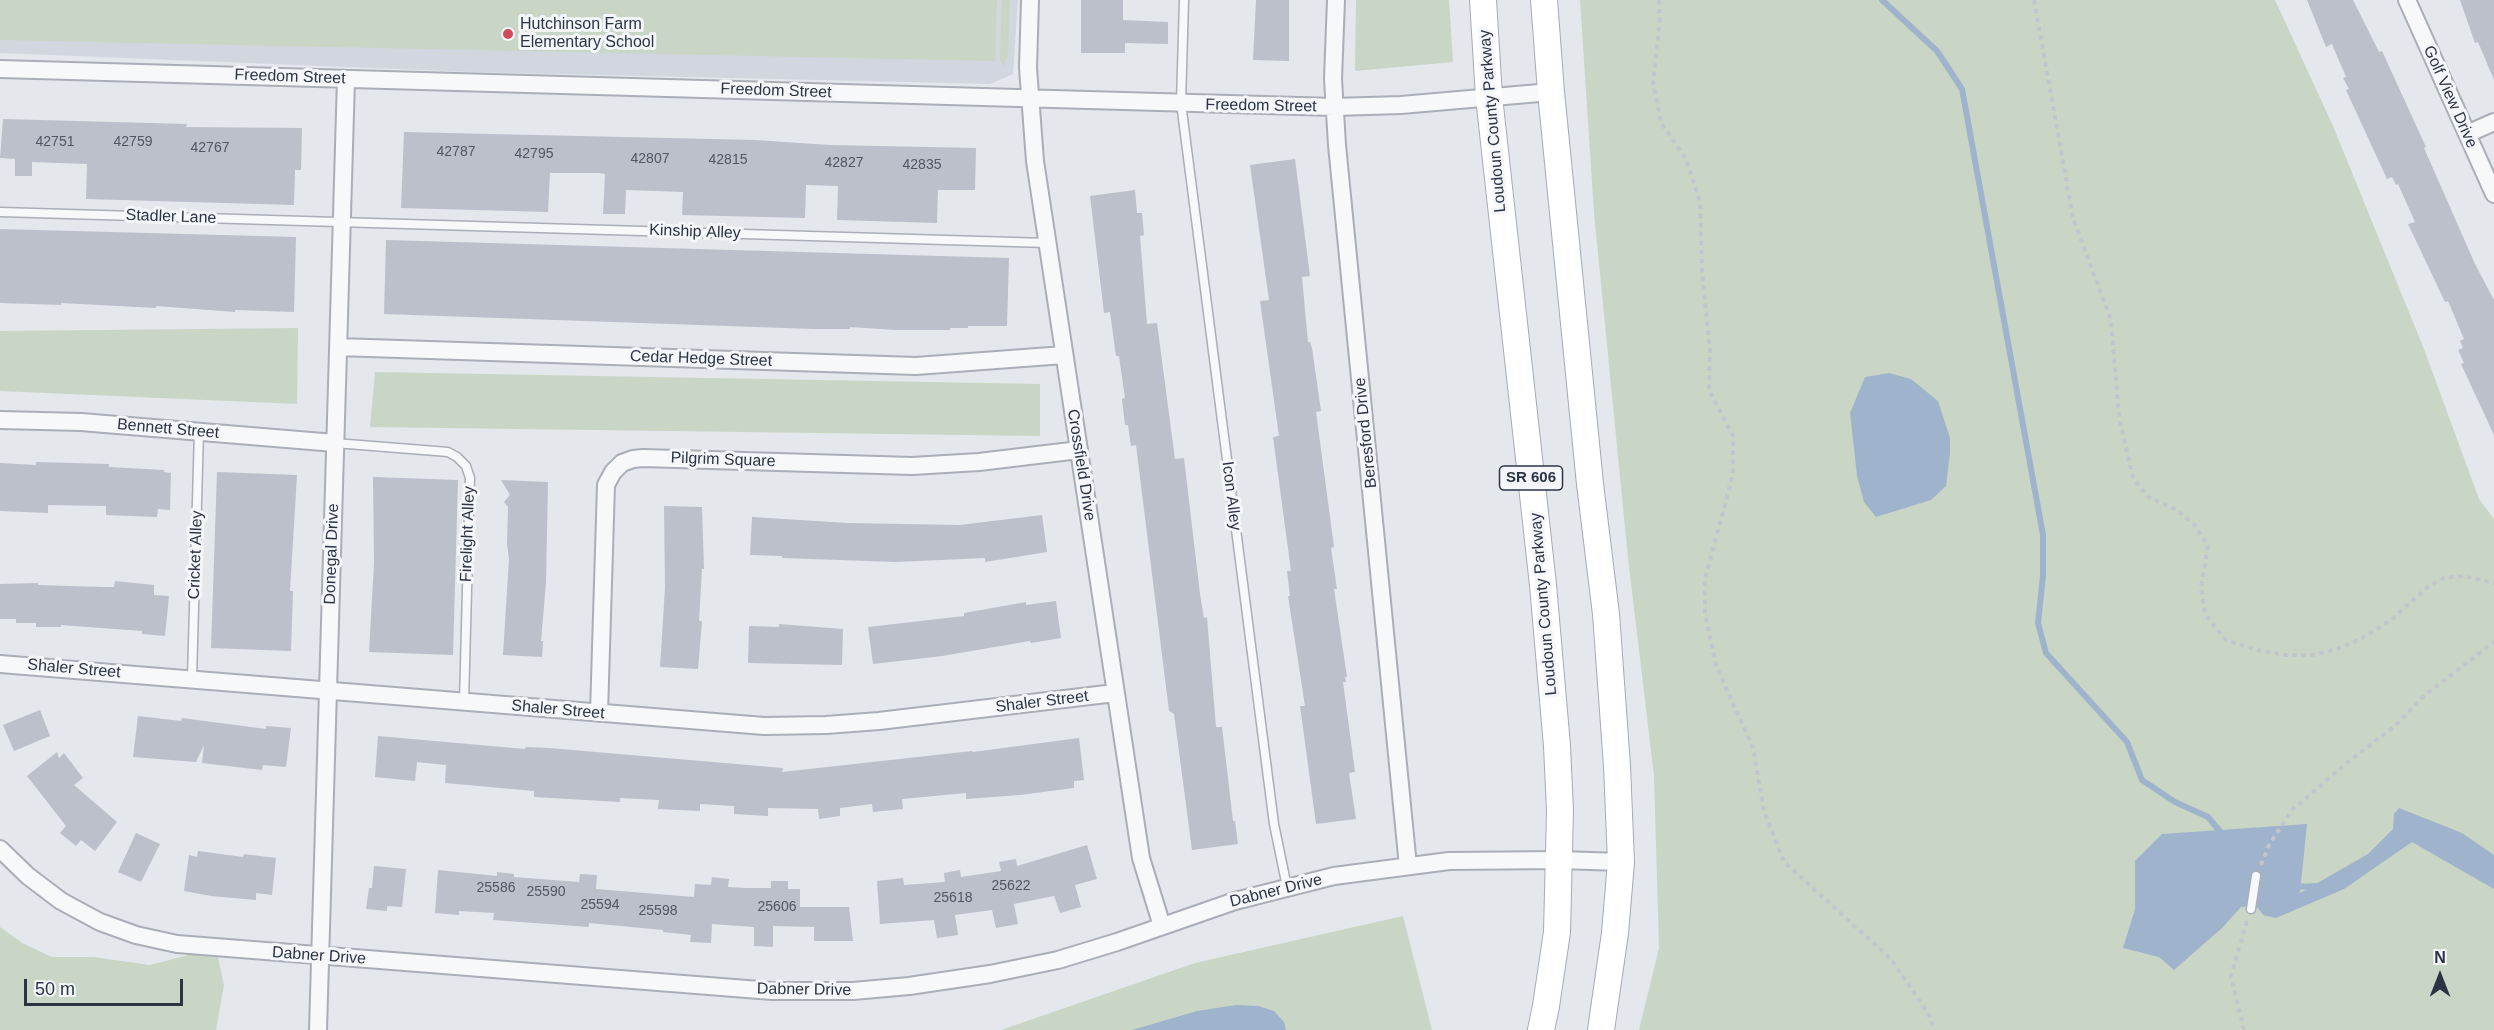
<!DOCTYPE html>
<style>
body{margin:0}
#map{position:relative;width:2494px;height:1030px;overflow:hidden;background:#e4e7ec;font-family:Arial,sans-serif}
canvas{display:block}
.north{position:absolute;left:2410px;top:946px;width:60px;height:60px;-webkit-text-stroke:4px #f4f6f9;paint-order:stroke;rotate:0deg;font-size:16px;font-weight:700;line-height:24px;text-align:center;color:#2b3445}
.north::after{content:'';display:block;margin:auto;width:21px;height:27px;background:#2b3445;clip-path:polygon(50% 0,100% 100%,50% 72%,0 100%)}
.scale{position:absolute;left:24px;top:979px;width:159px;height:27px;box-sizing:border-box;border:3px solid #2b3445;border-top:0;padding-left:8px;font-size:18px;line-height:21px;white-space:nowrap;color:#2b3445;-webkit-text-stroke:4px #f4f6f9;paint-order:stroke}
</style>
<div id="map">
<canvas width="2494" height="1030"></canvas>
<div class="north">N</div>
<div class="scale">50 m</div>
</div>
<script>
const g = document.querySelector('canvas').getContext('2d');
g.lineJoin = 'round';
function fillPath(path, color) { g.fillStyle = color; g.fill(path, 'evenodd'); }
const toPath = rows => new Path2D(rows.map(r => 'M' + r).join(''));
function stroke(path, color, width, dash) { g.strokeStyle = color; g.lineWidth = width; g.lineCap = dash ? 'butt' : 'round'; g.setLineDash(dash || []); g.stroke(path); }
function drawText(font, color, halo, rows, align = 'center') {
  g.font = font + ' Arial,sans-serif'; g.lineWidth = 6; g.setLineDash([]); g.textBaseline = 'middle'; g.strokeStyle = halo; g.fillStyle = color; for (const [text, x, y, turn = 0] of rows) {
    g.save(); g.translate(x, y); g.rotate((+turn || 0) * Math.PI / 180); g.textAlign = isNaN(turn) ? turn : align; if (halo) g.strokeText(text, 0, 0); g.fillText(text, 0, 0); g.restore();
  }
}
const built = toPath([
 [0,0,1018,0,1013,74,990,84,471,72,0,53]
]);
const green = toPath([
 [0,0,997,0,995,61,0,40],
 [1002,0,1010,0,1008,54,1004,66,1000,60],
 [1356,0,1449,0,1453,62,1355,71],
 [1580,0,2275,0,2333,126,2424,349,2479,499,2494,519,2494,1030,1639,1030,1659,948,1654,776,1628,558,1594,213],
 [298,328,297,404,0,391,0,331],
 [375,372,1040,384,1040,436,370,427],
 [1403,916,1432,1030,1001,1030,1195,963],
 [0,927,22,943,52,957,93,957,150,965,216,948,224,985,216,1030,0,1030]
]);
const water = toPath([
 [1889,373,1911,379,1938,401,1950,438,1950,453,1946,486,1931,500,1876,517,1864,502,1857,476,1850,413,1865,377],
 [2399,808,2462,833,2494,855,2494,889,2412,842,2344,889,2276,918,2263,915,2258,908,2252,906,2241,907,2222,928,2174,970,2159,957,2123,948,2135,909,2135,861,2162,834,2307,824,2300,893,2368,854,2393,829,2394,814],
 [1236,1005,1258,1006,1274,1011,1284,1022,1286,1030,1132,1030,1197,1011]
]);
const stream = toPath([
 [1882,0,1937,51,1962,89,2043,535,2043,576,2038,623,2046,653,2127,742,2142,780,2175,802,2208,817,2223,835],
 [2293,887,2319,886]
]);
const building = toPath([
 [1081,0,1123,0,1123,20,1168,22,1168,44,1125,43,1125,53,1081,53],
 [1256,0,1289,0,1289,61,1253,60],
 [2307,0,2353,0,2379,52,2382,51,2426,147,2424,148,2475,264,2494,300,2494,435,2461,364,2464,363,2458,350,2463,348,2460,341,2464,339,2448,301,2445,302,2408,224,2415,222,2398,184,2396,185,2392,177,2387,179,2346,90,2349,89,2343,78,2346,77,2332,44,2326,47],
 [2460,0,2494,0,2494,80,2478,42,2475,43],
 [3,119,187,124,186,127,302,128,301,170,295,170,294,205,86,199,87,164,32,162,32,176,15,176,15,159,0,158],
 [404,132,755,140,830,145,976,148,975,190,938,190,937,223,837,220,838,186,806,185,805,218,682,215,683,192,626,190,625,214,603,214,605,174,598,173,550,173,548,212,401,208],
 [1295,159,1310,276,1302,277,1308,342,1310,342,1312,348,1321,411,1316,412,1334,547,1331,548,1337,589,1334,589,1347,677,1345,677,1346,682,1343,682,1355,772,1349,773,1356,819,1316,824,1300,706,1305,706,1288,596,1290,596,1287,571,1291,571,1273,437,1279,436,1260,301,1269,300,1250,165],
 [1135,190,1137,213,1142,213,1144,235,1140,236,1147,324,1157,323,1175,459,1184,458,1200,594,1204,618,1207,617,1216,727,1222,727,1233,821,1235,821,1238,844,1192,850,1174,714,1169,711,1136,445,1131,446,1128,425,1125,425,1122,399,1125,398,1119,356,1116,356,1110,312,1104,313,1090,196],
 [0,229,296,237,294,312,235,310,235,312,156,306,156,308,61,303,61,305,0,303],
 [386,240,1009,258,1007,326,968,326,968,328,950,328,950,330,895,330,850,327,850,329,813,329,384,314],
 [36,462,109,464,109,467,164,470,164,472,171,473,170,510,158,509,157,517,106,515,106,506,48,505,48,513,0,511,0,463,36,465],
 [217,472,297,475,290,591,293,591,291,651,211,648],
 [373,477,458,480,453,655,369,652,374,563],
 [501,480,548,482,546,583,541,641,543,641,542,657,503,655,509,559,507,544,508,507,504,502,510,495],
 [664,506,702,507,704,569,702,569,699,621,702,621,698,669,660,667,665,588],
 [1042,515,1047,552,985,562,985,558,896,562,782,558,782,556,750,555,752,517,848,523,960,525],
 [115,581,154,585,154,595,169,596,165,636,142,634,142,631,61,625,61,627,36,627,36,623,16,623,16,619,0,619,0,584,38,583,38,585,103,587,114,587],
 [1056,601,1061,638,1031,643,1030,641,942,656,873,664,868,627,964,616,964,613,1026,602,1026,605],
 [779,624,843,629,842,665,748,663,749,626,779,627],
 [40,710,50,736,14,751,3,725],
 [138,716,181,721,182,718,266,729,266,726,291,728,286,767,263,765,262,770,202,763,204,745,196,762,133,757],
 [378,736,525,749,526,747,549,748,783,768,782,772,972,751,973,752,1079,738,1084,780,1074,781,1074,788,1020,795,966,799,966,793,902,799,903,809,873,812,872,804,840,808,840,816,819,819,818,809,768,808,768,816,734,814,734,806,700,804,700,811,658,809,659,800,620,798,620,802,534,797,534,791,445,783,446,765,417,762,415,781,375,777],
 [57,752,59,758,64,753,83,778,74,785,117,822,95,851,81,840,76,846,60,833,66,826,27,776],
 [136,833,160,844,141,882,118,872],
 [1087,845,1097,879,1075,885,1081,907,1060,913,1054,896,1014,904,1018,924,996,928,992,910,955,915,958,935,937,938,934,920,880,924,877,881,903,878,904,885,945,882,944,873,960,870,961,877,1001,871,999,862,1016,859,1017,866],
 [198,851,243,857,244,854,276,858,272,895,256,893,256,900,211,896,184,891,189,855,197,857],
 [374,866,406,869,402,907,387,906,387,911,366,909,369,888,372,888],
 [438,870,497,876,497,872,514,874,514,877,579,882,580,874,597,875,596,889,694,897,695,884,711,885,712,877,729,879,728,887,746,888,771,888,771,881,788,881,788,889,800,889,800,907,849,907,853,941,814,941,814,927,773,926,773,947,754,946,754,927,712,924,711,943,690,942,691,935,663,932,663,930,589,923,589,927,493,920,494,913,459,911,459,915,435,913]
]);
const path = toPath([
 [1659,0,1660,18,1653,83,1661,123,1686,159,1700,202,1702,272,1710,350,1709,390,1733,436,1733,474,1705,579,1705,614,1716,665,1753,748,1764,811,1784,862,1891,959,1928,1013,1935,1030],
 [2034,0,2073,218,2111,320,2119,417,2133,478,2148,497,2175,509,2194,524,2208,546,2201,587,2205,614,2226,640,2257,650,2285,655,2312,655,2337,649,2361,639,2391,620,2429,586,2444,578,2463,576,2494,583],
 [2261,865,2269,845,2292,810,2354,757,2394,727,2425,695,2494,642],
 [2244,1030,2231,976,2247,921]
]);
const lane = toPath([
 [1184,0,1181,103,1274,824,1287,887],
 [0,212,1047,243],
 [335,443,448,452,457,457,466,466,470,478,464,702],
 [192,678,199,431],
 [2251,909,2256,876]
]);
const street = toPath([
 [1030,0,1028,68,1035,161,1141,858,1162,926],
 [1336,0,1333,79,1337,145,1408,866],
 [2407,0,2494,194],
 [0,69,1334,107,1401,105,1551,92],
 [2467,134,2494,122],
 [338,347,916,366,1064,355],
 [0,420,81,422,335,443],
 [0,664,764,726,826,725,879,721,1115,693],
 [599,713,606,485,613,472,622,463,633,459,643,458,912,466,979,462,1079,450],
 [0,849,28,876,61,901,100,922,136,935,177,944,772,991,853,991,909,986,990,974,1058,960,1117,942,1235,901,1334,876,1449,861,1560,860,1621,862],
 [318,1030,346,79]
]);
const primary = toPath([
 [1483,0,1489,97,1543,585,1557,746,1560,811,1557,932,1546,1006,1541,1030],
 [1544,0,1551,92,1590,484,1606,614,1617,766,1621,862,1615,933,1601,1030]
]);
const markers = [
 [508,34,6,"#d1495b"]
];
const numberNames = [
 ["42751",55,142],
 ["42759",133,142],
 ["42767",210,148],
 ["42787",456,152],
 ["42795",534,154],
 ["42807",650,159],
 ["42815",728,160],
 ["42827",844,163],
 ["42835",922,165],
 ["25622",1011,886],
 ["25586",496,888],
 ["25590",546,892],
 ["25618",953,898],
 ["25594",600,905],
 ["25606",777,907],
 ["25598",658,911]
];
const shields = [
 [1531,478,63]
];
const shieldNames = [
 ["SR 606",1531,478]
];
const poiNames = [
 ["Hutchinson Farm",520,25],
 ["Elementary School",520,43]
];
const streetNames = [
 ["Freedom Street",290,77,2],
 ["Freedom Street",776,91,2],
 ["Golf View Drive",2450,97,66],
 ["Freedom Street",1261,106,1],
 ["Loudoun County Parkway",1493,121,-95],
 ["Stadler Lane",171,217,2],
 ["Kinship Alley",695,232,2],
 ["Cedar Hedge Street",701,359,2],
 ["Bennett Street",168,429,5],
 ["Beresford Drive",1366,433,-96],
 ["Pilgrim Square",723,460,2],
 ["Crossfield Drive",1081,465,81],
 ["Icon Alley",1231,496,83],
 ["Firelight Alley",468,534,-88],
 ["Donegal Drive",332,554,-88],
 ["Cricket Alley",196,555,-88],
 ["Loudoun County Parkway",1544,604,-95],
 ["Shaler Street",74,669,5],
 ["Shaler Street",1042,702,-7],
 ["Shaler Street",558,710,5],
 ["Dabner Drive",1276,891,-14],
 ["Dabner Drive",319,956,4],
 ["Dabner Drive",804,990,1]
];
fillPath(built, '#d2d6de');
fillPath(green, '#c9d6c5');
fillPath(water, '#9fb4cc');
stroke(stream, '#9fb4cc', 6);
fillPath(building, '#bbc0ca');
stroke(lane, '#a9aeb7', 11);
stroke(street, '#a9aeb7', 20);
stroke(primary, '#a3abb8', 28);
stroke(path, '#c2c5cb', 4, [4.5, 4.5]);
stroke(lane, '#f7f8fa', 8);
stroke(street, '#f7f8fa', 16);
stroke(primary, '#fff', 26);
for (const [x, y, r, color] of markers) { const dot = new Path2D(); dot.arc(x, y, r, 0, 2 * Math.PI); g.fillStyle = color; g.fill(dot); stroke(dot, '#f4f6f9', 2); }
drawText('14px', '#4f5766', null, numberNames);
for (const [x, y, w] of shields) { const box = new Path2D(); box.roundRect(x - w / 2, y - 12, w, 24, 4.5); g.fillStyle = '#f4f6f9'; g.fill(box); stroke(box, '#2b3445', 1.5); }
drawText('bold 15px', '#2b3445', null, shieldNames);
drawText('16px', '#2b3445', '#f4f6f9', poiNames, 'left');
drawText('16px', '#2b3445', '#f4f6f9', streetNames);
</script>
